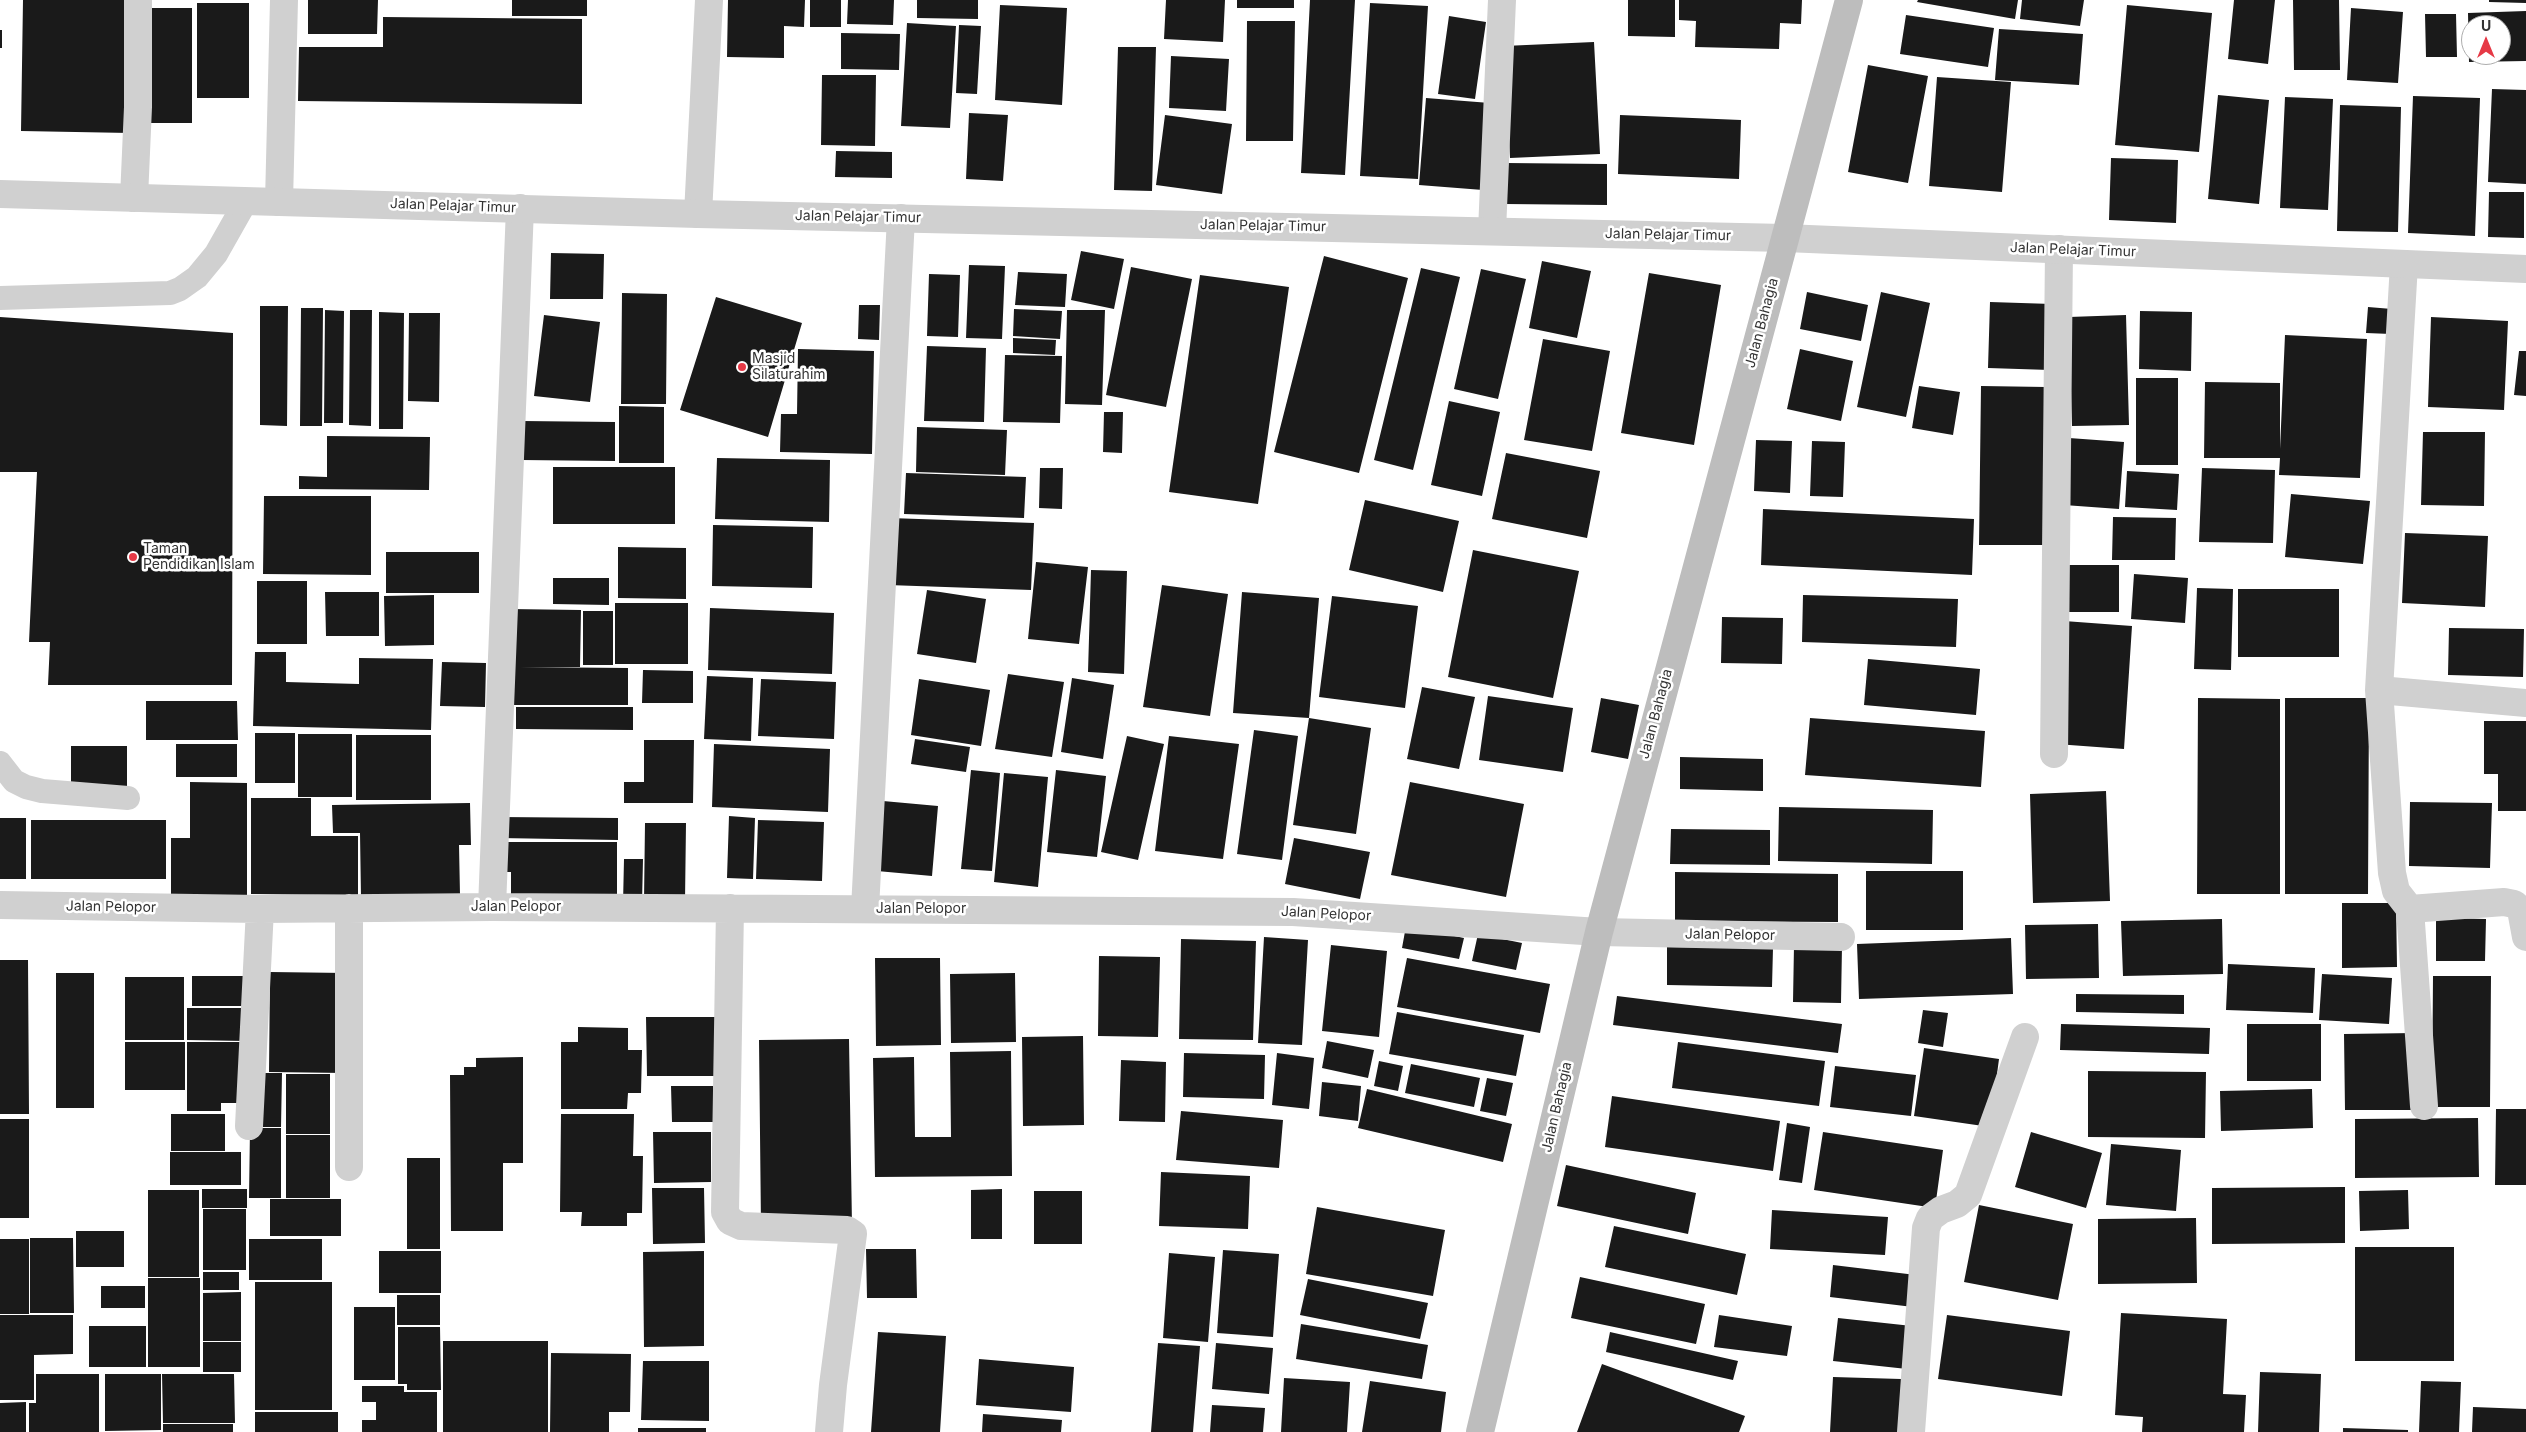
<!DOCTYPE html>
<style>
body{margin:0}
#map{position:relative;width:2526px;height:1432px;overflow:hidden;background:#fff;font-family:Inter,sans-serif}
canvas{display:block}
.north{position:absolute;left:2461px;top:15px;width:50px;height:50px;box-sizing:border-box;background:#fff;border:1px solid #adadad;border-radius:50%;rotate:0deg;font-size:14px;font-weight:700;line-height:20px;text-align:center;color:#333}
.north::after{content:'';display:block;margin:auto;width:18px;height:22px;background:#e63946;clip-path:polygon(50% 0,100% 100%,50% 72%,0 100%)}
</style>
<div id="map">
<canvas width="2526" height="1432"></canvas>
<div class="north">U</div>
</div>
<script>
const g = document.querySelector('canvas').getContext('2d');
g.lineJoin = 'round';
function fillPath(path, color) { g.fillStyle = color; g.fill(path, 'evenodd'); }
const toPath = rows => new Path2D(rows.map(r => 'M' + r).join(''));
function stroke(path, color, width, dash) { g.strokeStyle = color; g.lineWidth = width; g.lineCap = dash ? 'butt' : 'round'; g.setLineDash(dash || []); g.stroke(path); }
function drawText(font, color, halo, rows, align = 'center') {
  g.font = font + ' Inter,sans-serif'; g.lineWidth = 5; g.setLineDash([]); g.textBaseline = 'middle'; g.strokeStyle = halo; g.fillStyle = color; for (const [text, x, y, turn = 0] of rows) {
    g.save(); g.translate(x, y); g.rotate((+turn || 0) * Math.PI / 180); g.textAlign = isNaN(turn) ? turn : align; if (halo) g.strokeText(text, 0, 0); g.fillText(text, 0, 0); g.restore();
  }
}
const building = toPath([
 [23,0,131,0,130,133,21,131],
 [308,0,378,0,377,34,308,34],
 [512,0,587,0,587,16,512,16],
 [728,0,805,0,804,27,784,26,784,58,727,57],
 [810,0,841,0,841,27,810,27],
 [848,0,894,0,893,25,847,24],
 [917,0,978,0,978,19,917,18],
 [1166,0,1225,0,1223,42,1164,39],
 [1237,0,1294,0,1294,8,1237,8],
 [1310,0,1355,0,1345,175,1301,173],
 [1628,0,1675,0,1675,37,1628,36],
 [1679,0,1802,0,1801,24,1780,23,1779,49,1695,47,1696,21,1679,20],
 [1918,0,2018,0,2015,19,1917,2],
 [2022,0,2084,0,2080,26,2020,19],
 [2234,0,2275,0,2268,64,2228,59],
 [2293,0,2339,0,2340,70,2294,70],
 [2489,0,2526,0,2526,3,2489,2],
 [197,3,249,3,249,98,197,98],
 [1370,3,1428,6,1418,179,1360,176],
 [1000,5,1067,8,1062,105,995,100],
 [2127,5,2212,13,2199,152,2115,145],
 [144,8,192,8,192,123,144,123],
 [2351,8,2403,12,2398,83,2347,80],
 [2526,11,2526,61,2469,62,2468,13],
 [2471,25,2501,25,2501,55,2471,55],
 [2425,14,2456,14,2457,57,2426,57],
 [1906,15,1994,28,1988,67,1900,54],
 [1449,16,1486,22,1475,99,1438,94],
 [383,17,582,19,582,104,298,101,299,47,383,47],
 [1247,21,1295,21,1293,141,1246,141],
 [907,23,956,26,950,128,901,126],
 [959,25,981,26,977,94,956,93],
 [1999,29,2083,34,2079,85,1995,80],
 [0,30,2,30,2,48,0,48],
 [841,33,900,34,899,70,841,69],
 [1594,42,1600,154,1510,158,1504,46],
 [1118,47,1156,47,1152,191,1114,190],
 [1171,56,1229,59,1226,111,1169,108],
 [1868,65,1928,76,1908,183,1848,172],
 [822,75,876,75,875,146,821,145],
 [1937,77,2011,82,2002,192,1929,186],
 [2492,89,2526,90,2526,184,2488,182],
 [2218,95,2269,100,2259,204,2208,199],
 [2413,96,2480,98,2475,236,2408,233],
 [2285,97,2333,99,2328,210,2280,208],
 [1426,98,1490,103,1483,190,1419,185],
 [2340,105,2401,107,2398,232,2337,231],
 [969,113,1008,115,1003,181,966,179],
 [1165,115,1232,124,1222,194,1156,185],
 [1620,115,1741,120,1739,179,1618,174],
 [836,151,892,152,892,178,835,177],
 [2111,158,2178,160,2176,223,2109,220],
 [1506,163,1607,164,1607,205,1505,204],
 [2489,192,2524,192,2524,238,2488,237],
 [1081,251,1124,259,1114,309,1071,300],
 [551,253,604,254,603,299,550,299],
 [1324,256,1408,278,1359,473,1274,452],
 [1542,261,1591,271,1577,338,1529,328],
 [969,265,1005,266,1002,339,966,338],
 [1131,267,1192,279,1166,407,1106,395],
 [1421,268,1460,277,1413,470,1374,460],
 [1481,269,1526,279,1498,399,1454,389],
 [1018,272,1067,274,1065,307,1015,305],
 [1649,273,1721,285,1694,445,1621,433],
 [929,274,960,275,958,337,927,336],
 [1200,275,1289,287,1258,504,1169,492],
 [1807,292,1868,305,1861,341,1800,329],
 [1881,292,1930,303,1906,417,1857,407],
 [622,293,667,294,666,404,621,404],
 [716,297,802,323,768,437,680,410],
 [1990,302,2052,304,2050,370,1988,368],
 [859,305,880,305,879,340,858,339],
 [260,306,288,306,287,426,260,425],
 [2368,307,2392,309,2391,334,2366,333],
 [301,308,323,308,322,426,300,426],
 [1014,309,1062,311,1060,339,1013,336],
 [325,310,344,311,343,423,324,423],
 [350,310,372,310,371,426,349,425],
 [1067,310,1105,310,1102,405,1065,404],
 [2140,311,2192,312,2191,371,2139,369],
 [379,312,404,313,403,429,379,429],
 [409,313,440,313,439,402,408,401],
 [544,315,600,322,590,402,534,396],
 [2126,315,2129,425,2072,426,2069,317],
 [0,317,233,333,232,685,48,685,50,642,29,642,37,472,0,472],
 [2431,317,2508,321,2504,410,2428,407],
 [2285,335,2367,339,2360,478,2279,475,2280,458,2204,458,2205,382,2280,383,2280,449],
 [1013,338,1056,340,1055,355,1013,353],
 [1543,339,1610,351,1592,451,1524,440],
 [927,346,986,348,984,422,924,421],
 [798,349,874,351,872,454,780,452,781,414,797,414],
 [1800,349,1853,361,1841,421,1787,409],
 [2519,351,2526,351,2526,396,2514,395],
 [1005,355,1062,356,1060,423,1003,422],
 [2136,378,2178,378,2178,465,2136,465],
 [1919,386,1960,392,1953,435,1912,428],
 [1981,386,2046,387,2044,545,1979,545],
 [1449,401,1500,412,1482,496,1431,485],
 [619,406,664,407,664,463,619,463],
 [1104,412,1123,412,1122,453,1103,452],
 [522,421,615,422,615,461,521,460],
 [917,427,1007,430,1005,475,916,472],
 [2423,432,2485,432,2484,506,2421,505],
 [327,436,430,437,429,490,299,489,299,476,327,477],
 [2069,438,2124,442,2119,509,2064,505],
 [1756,440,1792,441,1790,493,1754,491],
 [1812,441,1845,442,1843,497,1810,496],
 [1506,453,1600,471,1587,538,1492,519],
 [717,458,830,460,829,522,715,519],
 [553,467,675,467,675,524,553,524],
 [1040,468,1063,468,1062,509,1039,508],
 [2202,468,2275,470,2273,543,2199,542],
 [2127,471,2179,474,2177,510,2125,507],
 [906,473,1026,477,1024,518,904,514],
 [2291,494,2370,501,2363,564,2285,557],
 [264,496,371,496,371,575,263,574],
 [1365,500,1459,521,1443,592,1349,570],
 [1763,509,1974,519,1972,575,1761,565],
 [2113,517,2176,518,2175,560,2112,560],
 [890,518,1034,523,1031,590,888,585],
 [713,525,813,527,812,588,712,586],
 [2405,533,2488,536,2485,607,2402,603],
 [618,547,686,548,686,599,618,598],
 [1473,550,1579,571,1553,698,1448,677],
 [386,552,479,552,479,593,386,593],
 [1036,562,1088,567,1079,644,1028,639],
 [2065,565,2119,565,2119,612,2065,612],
 [1091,570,1127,571,1124,674,1088,672],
 [2134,574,2188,578,2185,623,2131,619],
 [553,578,609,578,609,605,553,604],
 [257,581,307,581,307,644,257,644],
 [1162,585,1228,594,1210,716,1143,707],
 [2197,588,2233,589,2231,670,2194,669],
 [2238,589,2339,589,2339,657,2238,657],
 [927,590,986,599,976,663,917,654],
 [325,592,379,592,379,636,326,636],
 [1242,592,1319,598,1309,718,1233,713],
 [434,595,434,645,385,646,384,596],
 [1803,595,1958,599,1956,647,1802,642],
 [1332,596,1418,606,1405,708,1319,697],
 [615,603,688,603,688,664,615,664],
 [710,608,834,613,832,674,708,670],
 [509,609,581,610,580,667,520,667,628,668,628,705,509,705],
 [583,611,613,611,613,665,583,665],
 [1722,617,1783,618,1782,664,1721,663],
 [2064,621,2132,626,2124,749,2056,744],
 [2449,628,2524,629,2523,677,2448,675],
 [255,652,286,652,286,682,359,684,359,658,433,659,431,730,253,726],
 [1868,659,1980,669,1976,715,1864,705],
 [442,662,486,663,485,707,440,706],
 [643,670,693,671,693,703,642,703],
 [1008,674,1064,682,1052,757,995,749],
 [707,676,753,678,751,741,704,739],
 [1072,678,1114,685,1103,759,1061,752],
 [761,679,836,682,834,739,758,736],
 [919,679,990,690,981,746,911,735],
 [1422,687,1475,697,1459,769,1407,759],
 [1488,696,1573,708,1563,772,1479,760],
 [1601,698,1639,705,1628,759,1591,752],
 [2198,698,2280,699,2280,894,2197,894],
 [2285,698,2369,698,2368,894,2285,894],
 [146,701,237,701,238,740,146,740],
 [516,707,633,707,633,730,516,729],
 [1309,718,1371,728,1356,834,1293,825],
 [1810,718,1985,731,1981,787,1805,775],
 [2484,721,2526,721,2526,811,2498,811,2498,774,2484,774],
 [1254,730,1298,736,1282,860,1237,854],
 [255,733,295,733,295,783,255,783],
 [298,734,352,734,352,797,298,797],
 [356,735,431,735,431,800,356,800],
 [1127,736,1164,744,1138,860,1101,852],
 [1169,736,1239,744,1223,859,1155,851],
 [915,739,970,747,966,772,911,764],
 [644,740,694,740,693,803,624,803,624,782,644,782],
 [176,744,237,744,237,777,176,777],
 [714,744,830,749,828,812,712,807],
 [71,746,127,746,127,790,71,790],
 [1680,757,1763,759,1763,791,1680,789],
 [971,770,1000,773,992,871,961,869],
 [1056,770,1106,776,1097,857,1047,852],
 [1004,773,1048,777,1038,887,994,882],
 [190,782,247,783,247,897,171,897,171,838,190,838],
 [1410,782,1524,804,1506,897,1391,875],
 [2106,791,2110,901,2033,903,2030,794],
 [251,798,311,798,311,836,358,836,358,895,251,894],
 [883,801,938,806,932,876,877,871],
 [2410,802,2492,803,2490,868,2409,866],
 [470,803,471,845,459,845,460,895,361,897,360,833,333,833,332,805],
 [1779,807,1933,810,1932,864,1778,861],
 [729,816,755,818,753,879,727,878],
 [499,817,618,818,618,840,499,838],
 [0,818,26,818,26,879,0,879],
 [31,820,166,820,166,879,31,879],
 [758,820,824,822,822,881,756,879],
 [645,823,686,823,685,901,644,901],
 [1671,829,1770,830,1770,865,1670,864],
 [1294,838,1370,852,1360,899,1285,884],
 [501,842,617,842,617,899,511,897,511,872,500,872],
 [624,859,643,859,642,904,623,904],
 [1866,871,1963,871,1963,930,1866,930],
 [1675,872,1838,874,1838,922,1675,921],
 [2342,903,2396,903,2397,967,2342,968],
 [2436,918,2486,919,2485,961,2436,961],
 [2222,919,2223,974,2123,976,2121,921],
 [2098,924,2099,978,2026,979,2025,925],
 [1406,926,1464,938,1459,959,1402,948],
 [1478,934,1522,943,1516,970,1472,961],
 [1264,937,1308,940,1302,1045,1258,1043],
 [2011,938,2013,994,1859,999,1857,944],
 [1181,939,1256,941,1253,1040,1179,1039],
 [1331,945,1387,951,1379,1037,1322,1031],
 [1794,945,1842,946,1841,1003,1793,1002],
 [1667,947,1773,948,1772,987,1667,985],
 [1099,956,1160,957,1158,1037,1098,1036],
 [875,958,940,958,941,1045,876,1046],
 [1407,958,1550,984,1540,1033,1397,1007],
 [0,960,28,960,29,1114,0,1114],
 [2228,964,2315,968,2313,1013,2226,1010],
 [270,972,346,973,344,1073,269,1072],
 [56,973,94,973,94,1108,56,1108],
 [1015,973,1016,1042,951,1043,950,974],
 [2322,974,2392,978,2389,1024,2319,1020],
 [192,976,252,976,252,1006,192,1006],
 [2433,976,2491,976,2490,1107,2432,1107],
 [125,977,184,977,184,1040,125,1040],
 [2076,994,2184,995,2184,1014,2076,1012],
 [1617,996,1842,1024,1838,1053,1613,1025],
 [187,1008,245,1008,245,1041,187,1040],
 [1923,1010,1948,1013,1943,1047,1918,1043],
 [1397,1012,1524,1035,1516,1076,1389,1054],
 [646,1017,719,1017,720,1076,647,1076],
 [2061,1024,2210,1028,2209,1054,2060,1050],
 [2247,1024,2321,1024,2321,1081,2247,1081],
 [578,1027,628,1028,628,1050,642,1050,641,1093,628,1093,627,1109,561,1109,561,1042,578,1042],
 [2415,1033,2415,1110,2345,1110,2344,1034],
 [1083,1036,1084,1125,1023,1126,1022,1037],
 [849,1039,852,1226,761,1226,759,1040],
 [1327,1041,1374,1050,1368,1078,1322,1068],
 [125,1042,185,1042,185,1090,125,1090],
 [187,1042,244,1042,245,1103,221,1103,221,1111,187,1111],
 [1678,1042,1825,1061,1819,1106,1672,1088],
 [1924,1048,1999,1059,1990,1127,1914,1116],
 [1011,1051,1012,1176,875,1177,873,1058,914,1057,915,1137,951,1137,950,1052],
 [1184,1053,1265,1055,1264,1099,1183,1097],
 [1277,1053,1314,1058,1309,1109,1272,1105],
 [523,1057,523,1163,503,1163,503,1231,451,1231,450,1075,464,1075,464,1067,476,1067,476,1058],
 [1121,1060,1166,1062,1165,1122,1119,1121],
 [1379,1061,1403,1066,1398,1091,1374,1086],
 [1411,1064,1480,1078,1474,1107,1405,1093],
 [1835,1066,1916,1075,1911,1116,1830,1107],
 [2088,1071,2206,1072,2205,1138,2088,1137],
 [255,1073,282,1073,281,1127,255,1127],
 [286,1074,330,1074,330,1134,286,1134],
 [1487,1078,1513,1083,1506,1116,1480,1111],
 [1322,1082,1361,1086,1358,1121,1319,1116],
 [671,1086,713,1086,713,1122,672,1122],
 [1367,1089,1512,1124,1503,1162,1358,1128],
 [2312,1089,2313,1128,2221,1131,2220,1091],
 [1612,1096,1780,1121,1773,1171,1605,1147],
 [2496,1109,2526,1109,2526,1185,2495,1185],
 [1181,1111,1283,1120,1279,1168,1176,1160],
 [171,1114,225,1114,225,1151,171,1151],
 [561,1114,634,1114,633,1156,643,1156,642,1213,627,1213,627,1226,581,1226,582,1212,560,1212],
 [2478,1118,2479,1177,2355,1178,2355,1119],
 [0,1119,29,1119,29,1218,0,1218],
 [1787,1123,1810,1127,1802,1183,1779,1180],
 [250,1128,281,1128,281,1198,249,1198],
 [653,1132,711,1132,711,1182,654,1183],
 [1823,1132,1943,1150,1935,1208,1814,1190],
 [2031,1132,2102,1153,2086,1208,2015,1187],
 [286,1135,330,1135,330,1198,286,1198],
 [2111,1144,2181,1150,2176,1211,2106,1205],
 [170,1152,241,1152,241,1185,170,1185],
 [407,1158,440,1158,440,1249,407,1249],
 [1566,1165,1696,1193,1688,1234,1557,1206],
 [1161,1172,1250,1176,1248,1229,1159,1226],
 [2345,1187,2345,1243,2212,1244,2212,1188],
 [652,1188,704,1188,705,1243,653,1244],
 [202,1189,247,1189,247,1208,202,1208],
 [1002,1189,1002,1239,971,1239,971,1190],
 [148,1190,199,1190,199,1277,148,1277],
 [2408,1190,2409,1229,2360,1231,2359,1191],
 [1034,1191,1082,1191,1082,1244,1034,1244],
 [270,1199,341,1199,341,1236,270,1236],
 [1979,1205,2073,1224,2058,1300,1964,1282],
 [1317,1207,1445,1230,1433,1296,1306,1274],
 [203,1209,246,1209,246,1270,203,1270],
 [1772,1210,1888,1217,1885,1255,1770,1249],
 [2196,1218,2197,1283,2098,1284,2098,1219],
 [1614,1226,1746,1254,1737,1295,1605,1267],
 [76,1231,124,1231,124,1267,76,1267],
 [30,1238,73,1238,74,1313,30,1313],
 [0,1239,29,1239,29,1314,0,1314],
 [249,1239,322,1239,322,1280,249,1280],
 [2355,1247,2454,1247,2454,1361,2355,1361],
 [866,1249,916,1249,917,1298,867,1298],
 [1223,1250,1279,1254,1273,1337,1217,1333],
 [379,1251,441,1251,441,1293,379,1293],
 [704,1251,704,1346,644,1347,643,1252],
 [1169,1253,1215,1257,1208,1342,1163,1338],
 [1833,1265,1916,1275,1913,1307,1830,1297],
 [203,1272,239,1272,239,1290,203,1290],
 [1580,1277,1705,1304,1696,1344,1571,1318],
 [148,1278,200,1278,200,1367,148,1367],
 [1308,1279,1428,1303,1420,1339,1300,1315],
 [255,1282,332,1282,332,1410,255,1410],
 [101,1286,145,1286,145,1308,101,1308],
 [241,1292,241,1341,203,1341,203,1293],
 [397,1295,440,1295,440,1325,397,1325],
 [354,1307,395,1307,395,1380,354,1380],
 [2121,1313,2227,1319,2223,1394,2246,1395,2244,1432,2142,1432,2143,1417,2115,1415],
 [0,1315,73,1315,73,1354,34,1355,34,1400,0,1400],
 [1719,1315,1792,1326,1787,1356,1714,1347],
 [1947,1315,2070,1331,2062,1396,1938,1379],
 [1838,1318,1912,1326,1907,1369,1833,1361],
 [1301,1324,1428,1345,1422,1379,1296,1359],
 [89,1326,146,1326,146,1367,89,1367],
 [398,1327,440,1327,441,1390,407,1390,407,1384,398,1384],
 [878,1332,946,1336,940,1432,871,1432],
 [1610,1332,1738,1361,1733,1380,1606,1352],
 [443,1341,548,1341,548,1432,443,1432],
 [203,1342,241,1342,241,1372,203,1372],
 [1158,1343,1200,1346,1193,1432,1151,1432],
 [1216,1343,1273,1348,1269,1394,1212,1389],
 [551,1353,631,1354,630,1412,609,1412,609,1432,550,1432],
 [979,1359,1074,1367,1071,1412,976,1405],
 [643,1361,709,1361,709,1421,641,1420],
 [1602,1364,1745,1416,1739,1432,1577,1432],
 [2260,1372,2321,1374,2319,1432,2258,1432],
 [36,1374,99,1374,99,1432,29,1432,29,1403,36,1403],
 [105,1374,161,1374,161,1430,105,1431],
 [162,1374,234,1374,235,1423,163,1423],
 [1833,1377,1901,1379,1902,1432,1830,1432],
 [1284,1378,1350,1382,1347,1432,1281,1432],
 [1370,1381,1446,1392,1441,1432,1362,1432],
 [2421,1381,2461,1382,2459,1432,2419,1432],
 [362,1386,404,1386,404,1392,437,1392,437,1432,362,1432,362,1420,376,1420,376,1402,362,1402],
 [26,1402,26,1432,0,1432,0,1403],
 [1212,1405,1265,1408,1263,1432,1210,1432],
 [2473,1407,2526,1409,2526,1432,2472,1432],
 [255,1412,338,1412,338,1432,255,1432],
 [983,1414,1062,1420,1061,1432,982,1432],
 [163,1424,233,1424,233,1432,163,1432],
 [638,1428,706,1428,706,1432,638,1432],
 [2343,1428,2408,1430,2408,1432,2343,1432]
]);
const service = toPath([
 [0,298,170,293,180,289,197,277,216,254,246,201],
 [0,763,14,781,26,787,42,791,128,798]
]);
const minor = toPath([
 [134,198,138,107,138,0],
 [279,202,284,0],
 [698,214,709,0],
 [1492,231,1502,0],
 [2404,264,2379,690,2392,873,2396,891,2410,909,2504,902,2514,904,2521,910,2526,937],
 [2379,690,2526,703],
 [2054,754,2059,249],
 [0,905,260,909,492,907,1293,912,1599,932,1841,937],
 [492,907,520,208],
 [349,908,349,1167],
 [730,908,725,1212,730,1221,741,1226,847,1230,853,1234,833,1385,829,1432],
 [865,909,901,218],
 [2410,909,2424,1106],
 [249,1126,260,909],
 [1911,1432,1926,1228,1930,1218,1941,1210,1957,1204,1968,1195,2025,1037]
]);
const tertiary = toPath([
 [0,194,698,214,1785,238,2526,269]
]);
const secondary = toPath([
 [1480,1432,1599,932,1849,0]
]);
const markers = [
 [742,367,5,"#e63946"],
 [133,557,5,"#e63946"]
];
const streetNames = [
 ["Jalan Pelajar Timur",453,206,2],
 ["Jalan Pelajar Timur",858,217,1],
 ["Jalan Pelajar Timur",1263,226,1],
 ["Jalan Pelajar Timur",1668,235,1],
 ["Jalan Pelajar Timur",2073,250,2],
 ["Jalan Bahagia",1762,323,-75],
 ["Jalan Bahagia",1656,714,-75],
 ["Jalan Pelopor",111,907,1],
 ["Jalan Pelopor",516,907],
 ["Jalan Pelopor",921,909],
 ["Jalan Pelopor",1326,914,3],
 ["Jalan Pelopor",1730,935,1],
 ["Jalan Bahagia",1557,1107,-77]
];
const poiNames = [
 ["Masjid",752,359],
 ["Silaturahim",752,375],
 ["Taman",143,549],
 ["Pendidikan Islam",143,565]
];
fillPath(building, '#1a1a1a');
stroke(service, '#d0d0d0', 24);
stroke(minor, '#d0d0d0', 28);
stroke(tertiary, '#d0d0d0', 28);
stroke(secondary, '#bdbdbd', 28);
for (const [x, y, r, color] of markers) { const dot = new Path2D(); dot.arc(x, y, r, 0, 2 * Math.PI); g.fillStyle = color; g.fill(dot); stroke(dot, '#fff', 2); }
drawText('14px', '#333', '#fff', streetNames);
drawText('14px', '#333', '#fff', poiNames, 'left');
</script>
